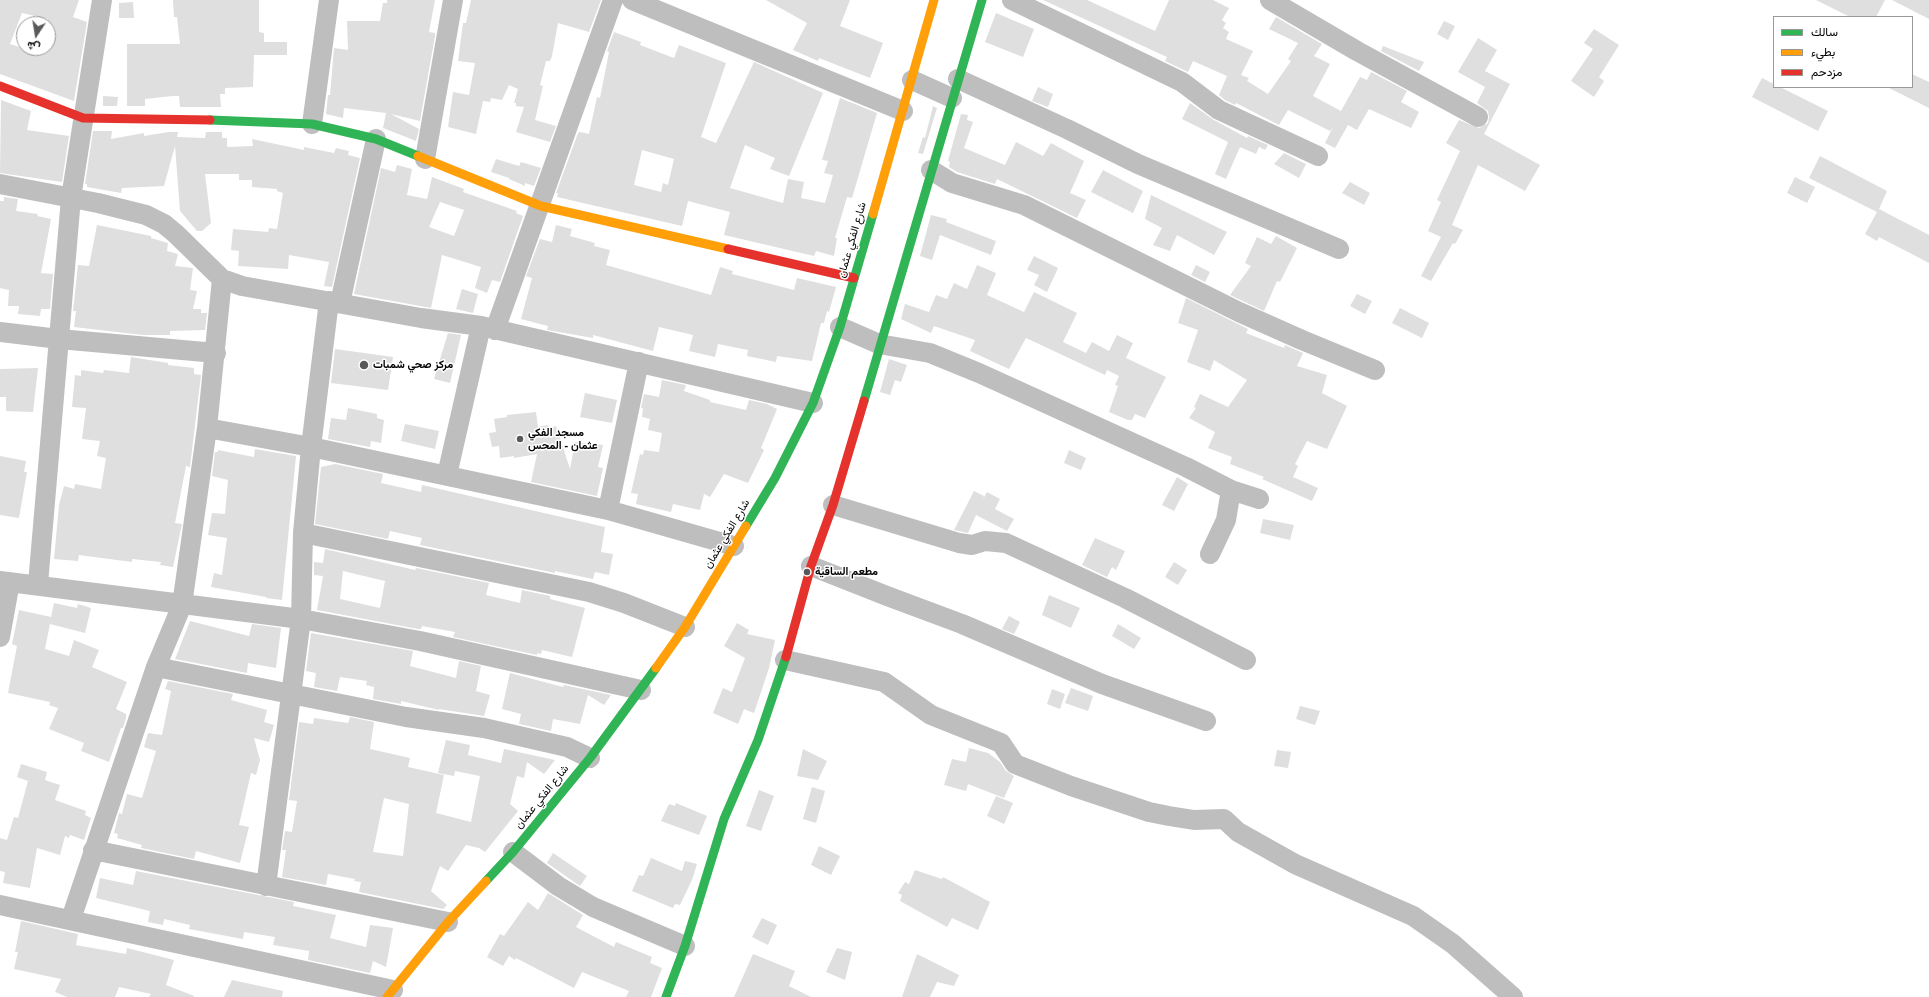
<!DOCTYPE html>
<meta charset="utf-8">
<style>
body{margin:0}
#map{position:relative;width:1929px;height:997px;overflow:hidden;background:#fff;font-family:"Noto Sans",Vazirmatn,sans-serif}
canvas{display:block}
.legend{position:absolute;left:1773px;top:16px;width:140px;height:72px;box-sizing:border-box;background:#fff;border:1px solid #999;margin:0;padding:5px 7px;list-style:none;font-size:12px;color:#000}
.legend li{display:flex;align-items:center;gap:8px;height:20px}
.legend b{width:20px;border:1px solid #999}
.north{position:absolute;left:16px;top:16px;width:40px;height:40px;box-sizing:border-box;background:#fff;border:1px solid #999;border-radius:50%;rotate:192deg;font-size:11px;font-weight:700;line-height:16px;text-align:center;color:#000}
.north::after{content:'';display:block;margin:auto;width:14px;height:18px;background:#595959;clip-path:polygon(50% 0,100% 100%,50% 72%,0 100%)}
</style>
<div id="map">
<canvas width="1929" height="997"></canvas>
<ul class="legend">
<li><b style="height:5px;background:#30b455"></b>سالك</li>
<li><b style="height:5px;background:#ff9f0a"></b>بطيء</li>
<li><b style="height:5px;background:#e5322d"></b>مزدحم</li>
</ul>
<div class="north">ش</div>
</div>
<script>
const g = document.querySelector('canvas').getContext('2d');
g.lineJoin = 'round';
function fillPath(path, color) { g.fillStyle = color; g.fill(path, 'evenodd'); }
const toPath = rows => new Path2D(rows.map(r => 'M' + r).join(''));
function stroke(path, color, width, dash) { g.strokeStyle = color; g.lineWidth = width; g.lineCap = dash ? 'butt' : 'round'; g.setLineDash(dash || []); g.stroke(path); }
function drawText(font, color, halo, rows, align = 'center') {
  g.font = font + ' "Noto Sans",Vazirmatn,sans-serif'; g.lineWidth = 3; g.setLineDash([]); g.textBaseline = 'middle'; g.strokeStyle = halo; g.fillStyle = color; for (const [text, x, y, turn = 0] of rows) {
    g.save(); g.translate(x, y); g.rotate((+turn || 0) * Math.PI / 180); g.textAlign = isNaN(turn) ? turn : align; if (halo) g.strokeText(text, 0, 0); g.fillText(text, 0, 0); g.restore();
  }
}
const building = toPath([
 [0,0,79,0,73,17,87,22,74,101,0,74],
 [22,13,48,19,48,48,38,48,37,53,10,44],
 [173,0,259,0,259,32,264,33,264,42,287,42,287,55,254,55,253,87,225,88,225,94,220,94,221,107,180,107,179,96,173,96,145,99,145,106,127,106,127,44,180,44,177,17,174,17],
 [387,0,435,0,429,32,435,33,435,36,420,121,391,114,419,129,416,141,383,128,386,113,344,108,343,118,326,114,328,95,330,95,334,48,348,50,347,21,380,21,383,3,387,3],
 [471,0,601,0,589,32,558,23,552,56,550,61,546,61,540,85,543,86,535,120,556,126,550,142,516,132,524,107,516,106,516,103,514,103,518,89,509,85,502,100,491,98,490,102,483,101,476,134,448,127,453,92,469,95,475,63,458,61,463,23,466,23],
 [766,0,850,0,840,26,883,43,870,78,819,58,818,61,793,50,807,23],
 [1043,0,1087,0,1155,31,1169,0,1213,0,1229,8,1222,20,1226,23,1223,28,1229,32,1226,39,1253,51,1241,75,1249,78,1247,81,1268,94,1291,61,1288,59,1298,43,1269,29,1276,17,1322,44,1314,56,1330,64,1313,96,1341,111,1360,77,1367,80,1371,72,1407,91,1401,102,1419,112,1411,128,1369,109,1357,130,1348,125,1335,148,1325,143,1333,127,1330,131,1288,110,1279,125,1236,103,1235,105,1225,100,1219,95,1227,76,1193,61,1188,72,1165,61,1167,57],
 [1816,0,1885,0,1876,17,1850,17],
 [1892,0,1929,0,1929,19],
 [133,2,134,18,119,18,119,3],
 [996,13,1034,29,1023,57,985,42],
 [1444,21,1455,26,1448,40,1437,34],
 [1594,29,1619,45,1599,77,1604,81,1594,97,1571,81,1593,49,1584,43],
 [614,32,641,42,640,45,674,58,679,45,726,63,701,137,716,143,754,62,823,93,789,176,770,169,775,158,745,145,730,188,783,203,788,179,804,182,801,198,825,203,833,175,824,173,828,161,822,160,840,98,877,113,852,198,847,197,835,238,837,238,834,256,816,251,814,256,724,235,730,212,688,201,682,226,557,197,558,193,556,193,578,133,580,132,589,134,597,97,600,98,609,52,607,51],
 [642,150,674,159,668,185,663,183,661,192,634,185],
 [1478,38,1497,50,1485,71,1510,84,1484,134,1540,165,1525,191,1478,165,1452,225,1463,230,1455,244,1453,243,1431,281,1421,276,1441,237,1428,231,1441,202,1437,200,1460,151,1446,143,1459,120,1479,128,1488,123,1489,117,1488,111,1477,103,1485,87,1458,72],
 [1383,46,1424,62,1419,71,1381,51],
 [1912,74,1929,82,1929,108,1887,87,1912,87],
 [1762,78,1774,84,1774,87,1780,87,1828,111,1818,131,1752,97],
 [1038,87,1053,94,1048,107,1032,101],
 [103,96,118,97,117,106,103,106],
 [1,100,31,111,27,130,69,136,62,182,0,173],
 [1190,103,1214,120,1247,138,1248,136,1268,145,1265,150,1259,147,1256,154,1240,147,1226,179,1215,174,1228,142,1182,119],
 [933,106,937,108,923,154,918,153,923,137,925,138],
 [961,114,968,115,967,120,973,122,964,148,1005,165,1016,142,1043,156,1051,143,1084,161,1070,193,1086,200,1077,218,997,179,995,184,957,172,949,167,950,162,948,161],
 [93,131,112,131,111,139,144,133,144,136,169,132,178,132,177,137,205,138,206,132,222,132,222,138,227,138,227,147,253,146,252,139,304,150,304,147,334,153,336,148,349,151,348,155,360,158,332,287,324,286,329,262,289,255,288,269,238,266,239,251,231,250,233,229,268,232,269,228,277,229,283,193,277,191,277,189,252,187,252,180,239,180,239,174,205,174,211,223,202,231,197,231,180,211,175,146,164,186,122,188,121,193,87,187,87,184,85,184],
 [1284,153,1306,164,1299,178,1274,164],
 [1820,156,1887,191,1879,209,1929,235,1929,263,1879,237,1877,241,1865,234,1877,212,1809,178],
 [496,159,519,166,521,162,541,168,534,186,525,183,525,186,509,179,509,178,491,172],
 [397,165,412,169,407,195,427,199,432,177,464,189,463,192,517,211,516,213,523,216,500,282,492,280,487,293,475,288,481,267,442,255,431,308,354,294,381,168,395,172],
 [440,202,464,210,454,236,429,227],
 [1103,170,1143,191,1133,213,1091,192],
 [1795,177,1815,187,1807,203,1787,193],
 [1350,182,1370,193,1364,205,1342,193],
 [1151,195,1227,232,1214,255,1177,235,1170,251,1153,245,1162,228,1145,219],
 [4,197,18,199,16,211,38,214,37,216,51,219,41,273,53,274,50,309,41,309,40,316,18,314,19,306,8,306,9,290,0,288,0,201,4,201],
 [931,215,947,219,946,222,996,241,991,255,940,235,932,260,920,256],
 [97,225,151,236,151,238,168,243,167,251,178,254,175,266,193,268,190,290,197,291,193,309,201,309,201,313,207,313,205,330,170,331,170,335,143,335,74,327,76,311,73,311,78,265,89,266],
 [556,225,572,229,570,236,595,243,594,246,610,250,606,265,711,295,720,267,733,271,732,274,794,290,797,278,836,287,829,312,827,311,824,323,821,323,812,361,777,356,776,362,747,356,748,350,718,344,715,357,689,351,693,335,659,327,653,351,593,335,593,338,547,330,548,326,521,319,532,278,526,276,540,239,552,242],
 [1276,236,1297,248,1280,282,1277,281,1264,311,1230,295,1251,266,1245,263,1257,237,1271,244],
 [1034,256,1058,268,1047,292,1034,285,1039,275,1027,270],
 [977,265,996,273,987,295,1024,312,1034,292,1077,313,1063,342,1086,353,1092,342,1109,351,1117,335,1133,343,1126,358,1166,377,1145,418,1135,414,1132,420,1128,420,1109,412,1118,386,1115,385,1119,376,1107,370,1105,375,1026,338,1009,369,970,351,975,340,934,326,931,333,901,319,905,304,929,312,936,295,947,299,954,283,967,289],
 [1196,265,1210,272,1205,282,1191,275],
 [462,289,478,294,473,313,456,309],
 [1357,294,1372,301,1365,314,1350,306],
 [1186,298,1248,329,1246,333,1284,348,1285,345,1303,353,1297,366,1327,375,1322,393,1347,406,1327,449,1307,441,1295,464,1298,466,1293,477,1318,488,1312,501,1262,479,1264,477,1230,464,1232,457,1208,448,1215,432,1189,418,1196,408,1194,407,1200,394,1228,407,1247,380,1214,360,1210,371,1187,362,1198,330,1178,323],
 [1400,308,1429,323,1422,338,1392,323],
 [448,333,461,335,450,383,434,379],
 [335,349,393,357,388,390,331,383],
 [131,357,168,363,168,365,194,368,194,374,201,375,190,467,186,466,175,523,182,524,173,567,160,565,161,562,132,559,132,562,79,555,78,561,54,559,59,505,64,486,74,489,75,484,101,489,106,458,97,456,100,441,82,439,86,408,72,407,75,375,81,376,81,370,103,373,104,370,129,373],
 [889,359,907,365,901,382,895,380,890,395,880,392],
 [38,368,33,412,6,411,6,397,0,397,0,369],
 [662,380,686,385,684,391,710,400,710,402,746,410,749,400,767,404,777,409,761,448,764,450,748,483,724,474,710,497,704,494,700,510,673,504,671,512,636,504,638,494,631,493,640,454,643,455,644,450,659,452,662,433,648,430,650,419,642,417,643,408,641,408,644,394,659,397],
 [585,393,617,400,612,423,580,417],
 [348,408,377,414,377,418,384,420,381,443,371,441,370,447,328,439,331,418,346,420],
 [536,412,538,427,548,425,549,428,556,426,570,469,575,442,603,445,598,467,603,468,597,496,531,482,537,454,514,458,514,456,500,458,499,446,492,447,489,433,496,432,494,419,507,417,507,415],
 [405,424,439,431,435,449,401,441],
 [255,449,296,456,282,600,266,598,266,597,211,587,214,573,222,575,227,538,208,535,212,513,225,514,228,480,212,476,215,452,218,452,218,450,254,457],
 [1069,450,1086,458,1081,470,1064,463],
 [0,456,26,461,24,472,27,472,19,518,0,515],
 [335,464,383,474,381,483,421,492,422,485,605,527,601,552,613,554,609,575,595,572,593,579,555,571,555,573,420,545,422,538,390,531,388,539,315,524,321,467],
 [1177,477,1188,484,1174,511,1162,505],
 [974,491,984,496,983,499,987,492,1000,499,995,509,1014,519,1007,531,976,515,968,533,954,530],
 [1263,519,1294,525,1290,540,1260,533],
 [1095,538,1125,551,1116,570,1112,567,1107,577,1082,565],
 [325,549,415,570,416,568,489,583,486,595,520,603,522,590,550,596,550,599,585,608,572,657,542,650,541,654,537,653,537,655,453,637,455,632,422,626,421,629,418,629,317,610,323,576,314,575,314,562,323,563],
 [343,571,385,581,380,608,340,599],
 [1174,562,1187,570,1178,585,1165,577],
 [1049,595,1080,608,1071,628,1042,615],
 [54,603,77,608,78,604,91,608,85,633,50,624,45,649,69,656,74,640,99,650,92,667,127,682,116,709,126,714,126,718,123,728,121,728,109,762,81,751,84,743,49,729,58,708,49,705,50,702,8,693,17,646,12,644,19,610,51,617],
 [1009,616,1020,622,1014,634,1002,629],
 [190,621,249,636,252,624,281,628,276,668,248,663,247,673,175,659],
 [737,623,749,630,747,634,775,640,769,668,754,713,744,709,738,724,713,713,723,688,732,692,745,658,724,646],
 [1118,624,1141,638,1134,649,1112,636],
 [311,633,413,651,410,666,456,678,459,661,481,666,476,691,490,695,484,716,439,709,439,710,401,701,401,704,373,699,374,687,366,685,367,681,340,677,337,691,314,687,316,673,306,671],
 [510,673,563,687,564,685,611,695,604,705,588,695,580,724,553,719,551,731,519,724,521,714,502,709],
 [168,681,233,694,231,700,267,710,264,722,274,725,269,742,254,738,260,760,256,775,251,773,239,825,249,827,240,863,196,851,194,859,141,848,142,845,117,838,118,834,114,833,119,813,122,814,127,794,142,798,156,751,144,747,148,733,162,735,171,691,165,689],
 [1071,688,1093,696,1088,711,1065,703],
 [1052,689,1065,694,1060,709,1047,704],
 [1300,706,1320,711,1315,725,1296,719],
 [350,717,374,722,370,749,410,758,408,767,444,775,436,813,471,822,480,776,455,771,454,776,438,773,446,740,470,745,468,755,501,763,504,749,555,760,544,774,527,762,524,778,517,776,510,804,518,811,485,852,479,848,466,845,448,871,440,866,431,891,447,905,443,909,359,892,361,882,354,881,355,879,328,874,326,885,282,877,286,850,282,850,285,831,292,832,297,801,289,800,299,722,313,724,314,718,348,723],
 [384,798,409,804,403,856,373,852],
 [969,748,988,753,1000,762,1006,771,1014,776,1004,798,968,784,966,791,944,785,952,759,966,762],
 [803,749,827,761,818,780,797,776],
 [1277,750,1291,752,1288,768,1274,766],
 [21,764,47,772,45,780,60,785,55,800,86,811,85,815,91,818,84,840,70,835,69,838,65,836,60,855,37,848,30,888,3,883,5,872,0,871,0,838,7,840,14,817,18,818,28,781,17,777],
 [812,787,825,791,816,823,803,819],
 [759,790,774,796,761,831,746,826],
 [996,796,1013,803,1004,824,987,816],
 [676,803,707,816,699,835,661,821,669,804,675,806],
 [819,846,840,856,831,875,811,865],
 [553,853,587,876,580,886,547,863],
 [651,858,682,871,685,861,697,864,692,880,680,905,675,904,673,908,632,891,639,875,643,876],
 [915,870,942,879,943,877,990,902,978,930,952,918,947,927,900,901,902,895,898,893,905,882,909,884],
 [136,871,294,902,293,906,336,915,330,938,366,947,370,925,393,928,386,967,373,961,370,973,308,960,309,951,273,945,275,937,244,932,243,939,189,929,190,925,164,919,163,925,148,922,150,911,96,898,100,878,133,885],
 [548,893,583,915,576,927,614,947,616,942,652,957,650,963,662,968,651,997,626,997,629,991,582,972,574,988,516,958,515,960,509,956,503,966,487,957,500,934,504,936,528,902,538,910],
 [762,918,777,925,768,945,752,937],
 [21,921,78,934,76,945,126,954,127,948,174,960,166,985,194,996,194,997,149,997,151,994,119,987,115,997,67,997,55,992,61,979,14,969,18,952,15,952],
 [837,948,852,952,845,980,826,972],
 [753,954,795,971,789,986,811,997,734,997],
 [917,954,959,975,954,986,937,982,930,997,902,997],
 [232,980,283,991,282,997,224,997]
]);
const street = toPath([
 [632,0,903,111],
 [1012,0,1182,82,1219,110,1318,156],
 [1270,0,1357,51,1478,117],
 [958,79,1067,129,1138,164,1339,249],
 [912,80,952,98],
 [312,124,329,0],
 [425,159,453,0],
 [931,170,952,183,1024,205,1239,312,1302,340,1375,370],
 [0,184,98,203,146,215,164,224,176,234,222,279,242,286,421,318,481,326,813,403],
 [340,303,376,139],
 [840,327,879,344,930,353,979,373,1186,467,1231,490,1259,499],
 [495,330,613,0],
 [0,332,59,339,216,353],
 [207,428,311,447,608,510,734,546],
 [447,475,481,326],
 [833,505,959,543,972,545,985,541,1006,543,1125,598,1246,660],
 [608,510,639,362],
 [303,533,589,592,624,603,685,627],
 [1210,554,1226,520,1231,490],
 [811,566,887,596,962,624,1102,684,1206,721],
 [0,581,301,619,420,641,641,690],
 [38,584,71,198,102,0],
 [0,637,10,582],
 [785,660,884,682,931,715,1001,743,1015,764,1071,786,1149,812,1169,816,1194,820,1224,819,1238,832,1295,864,1413,916,1453,944,1513,997],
 [156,667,406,717,484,728,567,747,590,758],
 [93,850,448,922],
 [513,852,558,886,593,907,685,946],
 [266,886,301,619,303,533,311,447,329,301],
 [0,905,393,990],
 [71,919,156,667,182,605,207,428,222,279]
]);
const fast = toPath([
 [210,120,312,124,376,139,418,156],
 [864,401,982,0],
 [746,526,775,478,813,403,840,327,873,214],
 [486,881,513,852,590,758,656,668],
 [666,997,685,946,724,819,758,740,786,657]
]);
const slow = toPath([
 [418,156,541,206,728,249],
 [873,214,934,0],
 [656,668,685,627,746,526],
 [387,997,448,922,486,881]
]);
const jam = toPath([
 [0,86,83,118,210,120],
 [728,249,854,278],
 [786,657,811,566,833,505,864,401]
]);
const markers = [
 [364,365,5,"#595959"],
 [520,439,4,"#595959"],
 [807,572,4,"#595959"]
];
const streetNames = [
 ["شارع الفكي عثمان",852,240,-74],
 ["شارع الفكي عثمان",727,534,-59],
 ["شارع الفكي عثمان",542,797,-51]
];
const poiNames = [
 ["مركز صحي شمبات",373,365],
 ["مسجد الفكي",528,433],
 ["عثمان - المحس",528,446],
 ["مطعم الساقية",815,572]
];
fillPath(building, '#dfdfdf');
stroke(street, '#bebebe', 20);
stroke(fast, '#30b455', 9);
stroke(slow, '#ff9f0a', 9);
stroke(jam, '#e5322d', 9);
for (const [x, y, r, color] of markers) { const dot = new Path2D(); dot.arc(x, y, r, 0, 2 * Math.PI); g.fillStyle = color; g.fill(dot); stroke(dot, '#fff', 1.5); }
drawText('11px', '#000', '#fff', streetNames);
drawText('bold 11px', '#000', '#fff', poiNames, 'left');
</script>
